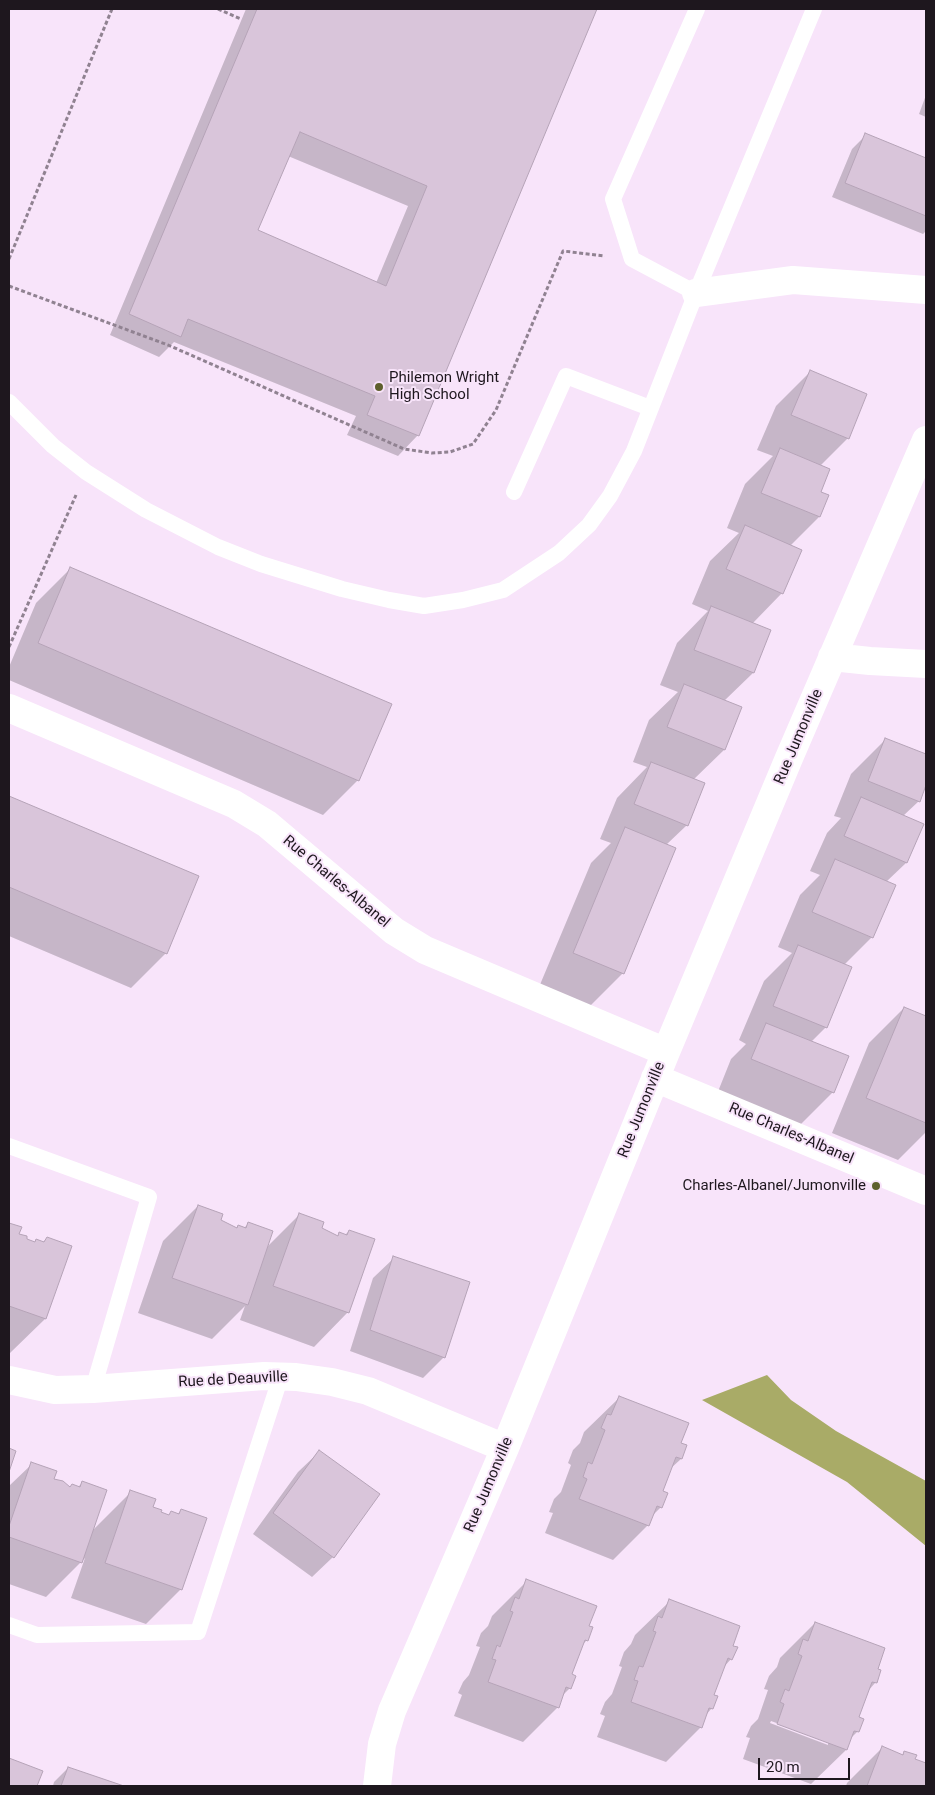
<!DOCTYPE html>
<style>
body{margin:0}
#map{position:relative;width:935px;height:1795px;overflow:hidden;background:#f8e4fa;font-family:Roboto,sans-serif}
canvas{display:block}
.frame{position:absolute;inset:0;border:10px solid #1e171e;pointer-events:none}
.scale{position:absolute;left:758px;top:1758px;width:92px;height:22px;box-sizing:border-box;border:2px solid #1e171e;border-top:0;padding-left:6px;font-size:15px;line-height:18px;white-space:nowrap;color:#1e171e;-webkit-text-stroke:4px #f8e4fa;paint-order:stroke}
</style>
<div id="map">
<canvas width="935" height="1795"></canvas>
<div class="frame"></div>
<div class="scale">20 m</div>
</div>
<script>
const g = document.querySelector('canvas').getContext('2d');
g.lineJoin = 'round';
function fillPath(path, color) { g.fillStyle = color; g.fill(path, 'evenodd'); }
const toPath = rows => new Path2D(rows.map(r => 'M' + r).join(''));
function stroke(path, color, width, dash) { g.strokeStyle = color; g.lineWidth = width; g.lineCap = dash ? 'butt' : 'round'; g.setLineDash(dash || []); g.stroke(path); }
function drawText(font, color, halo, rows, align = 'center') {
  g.font = font + ' Roboto,sans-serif'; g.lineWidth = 4; g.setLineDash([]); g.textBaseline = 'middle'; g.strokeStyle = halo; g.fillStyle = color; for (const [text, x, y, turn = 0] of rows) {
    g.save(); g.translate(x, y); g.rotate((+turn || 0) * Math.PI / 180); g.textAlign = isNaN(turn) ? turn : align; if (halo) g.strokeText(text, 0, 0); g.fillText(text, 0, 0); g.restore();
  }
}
const forest = toPath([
 [767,1375,791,1400,836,1431,926,1481,926,1546,847,1482,702,1400]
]);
const shadow = toPath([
 [246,9,596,9,418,435,398,456,347,435,356,416,174,342,159,357,110,335],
 [288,156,408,206,376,283,256,231],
 [926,95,926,117,919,114],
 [866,135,926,160,926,231,923,234,832,197,852,149],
 [810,372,848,438,820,466,819,517,790,546,782,593,752,624,769,631,753,673,724,701,724,750,693,780,687,825,666,845,623,973,588,1008,539,987,591,863,611,843,600,839,617,798,647,767,633,762,649,720,678,692,660,685,677,643,708,611,692,604,710,561,739,533,727,528,745,484,773,456,757,450,776,406],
 [71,568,358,780,323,815,9,680,9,667,36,603],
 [886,739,926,755,926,781,919,801,903,816,923,825,906,863,886,882,872,937,844,965,826,1027,811,1042,833,1092,798,1127,717,1094,731,1059,746,1044,739,1040,764,981,792,953,778,947,800,895,820,875,810,871,827,833,841,818,834,816,851,774],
 [9,797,198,876,166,953,131,988,9,936],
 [904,1008,926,1018,926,1132,898,1160,832,1133,869,1043],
 [198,1206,219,1220,236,1228,238,1226,244,1228,248,1224,266,1248,300,1214,320,1229,337,1237,340,1234,345,1235,349,1231,348,1312,314,1347,240,1320,245,1306,212,1339,138,1313,163,1241],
 [9,1224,20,1228,18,1235,25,1240,34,1243,42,1243,47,1238,45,1319,10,1353,9,1353],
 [394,1258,444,1357,423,1378,350,1351,373,1278],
 [619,1398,680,1444,685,1446,681,1459,670,1469,661,1492,661,1507,651,1517,648,1525,613,1560,545,1533,553,1513,549,1512,554,1499,561,1492,571,1465,568,1463,573,1450,580,1443,584,1432],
 [319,1452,333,1557,312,1577,253,1534,298,1472],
 [32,1464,53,1479,70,1488,77,1488,82,1483,92,1531,131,1492,159,1513,168,1516,171,1513,177,1515,181,1510,181,1589,146,1624,71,1598,85,1558,46,1597,9,1584,9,1486],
 [527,1581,588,1627,587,1640,581,1646,570,1674,570,1688,562,1696,557,1708,523,1742,454,1716,462,1695,458,1693,463,1682,469,1675,480,1647,476,1646,481,1633,488,1626,492,1616],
 [670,1601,731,1659,723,1668,712,1696,712,1708,705,1716,701,1727,666,1762,597,1737,605,1716,600,1714,605,1702,612,1694,622,1667,619,1666,624,1652,631,1644,635,1635],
 [815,1623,876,1669,875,1683,868,1691,857,1718,862,1720,857,1732,849,1740,846,1750,811,1784,743,1759,750,1738,746,1737,751,1726,758,1719,768,1690,764,1689,769,1676,777,1667,780,1658],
 [771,1721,828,1742,828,1745,770,1723],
 [882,1748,902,1755,905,1752,914,1760,926,1764,926,1786,846,1786,847,1783],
 [9,1759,41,1772,35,1786,9,1786],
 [68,1768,121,1786,53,1786,54,1782]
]);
const building = toPath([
 [257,9,597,9,419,436,367,415,375,396,188,319,181,337,129,314,257,9],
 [300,132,427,186,386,286,258,230,300,132],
 [865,133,926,158,926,216,845,183,865,133],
 [810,370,867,394,849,439,791,415,810,370],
 [780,448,830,469,821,492,829,495,820,517,761,493,780,448],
 [745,525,802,550,783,594,726,569,745,525],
 [70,567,392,704,359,781,38,643,70,567],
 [711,606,771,630,754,673,694,650,711,606],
 [684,684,742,707,725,750,667,727,684,684],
 [885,738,926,754,926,785,920,802,868,781,885,738],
 [651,762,705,783,688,826,634,804,651,762],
 [9,796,199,876,167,954,9,887,9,796],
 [861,797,924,824,907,863,844,836,861,797],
 [625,827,676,848,624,974,573,953,625,827],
 [835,859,896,885,873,938,812,912,835,859],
 [798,945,852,967,827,1028,773,1006,798,945],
 [904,1007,926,1016,926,1123,866,1098,904,1007],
 [766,1023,849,1056,834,1093,751,1059,766,1023],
 [198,1205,223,1214,221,1220,237,1228,238,1225,246,1228,248,1222,273,1231,248,1305,172,1278,198,1205],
 [299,1213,324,1222,322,1228,338,1236,339,1232,347,1235,349,1230,375,1239,349,1313,273,1286,299,1213],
 [9,1223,22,1227,19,1234,27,1236,27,1239,35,1242,36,1239,44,1242,47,1237,72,1246,46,1319,9,1306,9,1223],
 [393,1256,470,1282,445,1358,370,1330,393,1256],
 [619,1396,689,1423,681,1443,687,1445,682,1459,676,1457,663,1491,668,1493,662,1508,657,1506,649,1526,579,1499,587,1479,583,1477,588,1462,592,1464,605,1430,601,1428,607,1414,611,1415,619,1396],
 [9,1448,16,1451,9,1472,9,1448],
 [319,1450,380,1494,334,1558,273,1513,319,1450],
 [31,1462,57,1471,54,1479,63,1481,70,1487,72,1484,80,1487,82,1481,107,1490,82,1563,9,1537,9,1526,31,1462],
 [130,1490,156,1499,153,1507,162,1510,161,1512,169,1515,171,1511,179,1514,181,1509,207,1518,182,1590,105,1563,130,1490],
 [526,1579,597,1606,589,1626,593,1627,588,1641,585,1640,572,1674,576,1676,571,1689,566,1687,559,1708,488,1682,496,1660,492,1659,497,1645,500,1647,513,1612,510,1611,515,1597,519,1599,526,1579],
 [669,1599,740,1626,733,1646,738,1647,732,1660,728,1658,714,1695,718,1696,713,1709,709,1708,702,1728,631,1702,638,1681,634,1680,639,1666,643,1667,656,1632,653,1631,658,1616,662,1618,669,1599],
 [815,1622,885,1648,878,1669,881,1670,877,1683,872,1682,859,1717,864,1719,859,1732,854,1731,847,1750,777,1724,784,1704,780,1702,785,1689,789,1691,802,1656,798,1654,803,1639,808,1641,815,1622],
 [882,1746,903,1755,904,1751,917,1755,915,1759,926,1763,926,1786,867,1786,882,1746],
 [9,1758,43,1771,37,1786,9,1786,9,1758],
 [68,1767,124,1786,61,1786,68,1767]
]);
const path = toPath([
 [218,9,241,19],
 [9,259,112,9],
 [9,286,168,345,404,449,432,453,450,452,473,444,496,410,563,251,605,256],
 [9,647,76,495]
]);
const service = toPath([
 [696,293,632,259,613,199,697,9],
 [9,402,53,446,86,472,146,510,218,547,261,564,342,589,389,600,424,606,463,600,503,590,559,553,589,525,610,496,634,451,696,293,814,9],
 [514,492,566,376,650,408],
 [9,1146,149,1197,93,1389],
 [9,1625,37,1635,198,1632,281,1376]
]);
const minor = toPath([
 [696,293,793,280,926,290],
 [832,657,870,661,926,664],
 [9,708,234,804,267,824,394,931,425,950,666,1052],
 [655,1078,926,1191],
 [9,1380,55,1390,93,1389,264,1376,296,1377,332,1382,368,1391,505,1448],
 [377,1786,382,1744,392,1711,505,1448,666,1052,789,758,926,440]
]);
const markers = [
 [379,387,5,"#5e5f2d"],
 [876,1186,5,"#5e5f2d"]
];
const poiNames = [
 ["Philemon Wright",389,378],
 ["High School",389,395],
 ["Charles-Albanel/Jumonville",866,1186,"right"]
];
const streetNames = [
 ["Rue Jumonville",799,737,-67],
 ["Rue Charles-Albanel",336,882,40],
 ["Rue Jumonville",642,1110,-68],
 ["Rue Charles-Albanel",791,1134,23],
 ["Rue de Deauville",233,1380,-3],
 ["Rue Jumonville",489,1485,-67]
];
fillPath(forest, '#a9ab67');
fillPath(shadow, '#0003');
fillPath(building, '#d9c5da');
stroke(building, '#b5a3b7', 1);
stroke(path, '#908291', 3, [4, 2.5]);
stroke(service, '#fff', 16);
stroke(minor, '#fff', 28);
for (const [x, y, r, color] of markers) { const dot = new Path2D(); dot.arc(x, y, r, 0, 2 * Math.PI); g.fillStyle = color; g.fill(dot); stroke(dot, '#f8e4fa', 2); }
drawText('15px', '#1e171e', '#f8e4fa', poiNames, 'left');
drawText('15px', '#1e171e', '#f8e4fa', streetNames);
</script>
